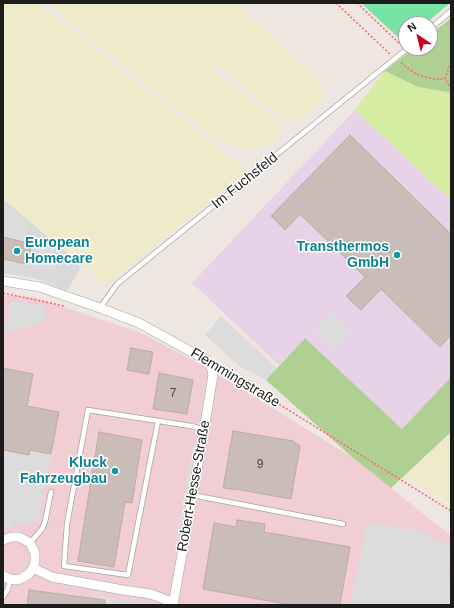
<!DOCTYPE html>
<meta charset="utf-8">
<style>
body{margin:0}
#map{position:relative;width:454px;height:608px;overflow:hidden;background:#eee7e1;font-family:Arial,sans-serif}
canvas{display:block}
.frame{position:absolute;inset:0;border:4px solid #1c1c1c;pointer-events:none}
.north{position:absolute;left:398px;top:16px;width:40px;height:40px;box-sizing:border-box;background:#fff;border:1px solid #a4a4a4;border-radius:50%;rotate:325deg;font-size:11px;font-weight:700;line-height:16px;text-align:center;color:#1c1c1c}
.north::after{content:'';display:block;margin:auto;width:14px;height:18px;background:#c80025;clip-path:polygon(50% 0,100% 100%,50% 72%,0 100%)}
</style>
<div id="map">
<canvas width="454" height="608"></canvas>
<div class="frame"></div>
<div class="north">N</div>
</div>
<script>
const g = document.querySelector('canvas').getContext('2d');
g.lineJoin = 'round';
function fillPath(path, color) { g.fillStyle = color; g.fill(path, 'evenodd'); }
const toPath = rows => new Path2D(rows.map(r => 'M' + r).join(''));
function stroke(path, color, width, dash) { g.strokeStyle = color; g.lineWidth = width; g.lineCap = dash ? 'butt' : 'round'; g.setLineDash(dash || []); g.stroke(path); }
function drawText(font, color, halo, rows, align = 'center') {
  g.font = font + ' Arial,sans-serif'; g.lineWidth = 3; g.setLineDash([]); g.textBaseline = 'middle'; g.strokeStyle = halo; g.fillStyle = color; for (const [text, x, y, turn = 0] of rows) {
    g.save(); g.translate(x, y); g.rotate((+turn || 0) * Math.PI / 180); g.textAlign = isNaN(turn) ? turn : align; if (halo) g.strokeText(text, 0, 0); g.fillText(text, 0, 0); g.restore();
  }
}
const residential = toPath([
 [3,199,82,265,67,291,34,278,3,273]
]);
const commercial = toPath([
 [3,295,33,297,141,333,202,365,352,457,451,536,451,605,3,605]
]);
const industrial = toPath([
 [355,110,451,200,451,377,402,429,305,338,279,365,192,283]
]);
const farmland = toPath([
 [3,3,37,3,247,171,105,285,82,265,3,199],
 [48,3,240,3,239,6,246,13,315,76,324,95,314,108,297,120,282,118,216,64,212,69,278,122,279,137,265,147,249,149,215,140,85,35],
 [451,432,451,506,405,476]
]);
const grass = toPath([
 [385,71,448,92,451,94,451,200,355,110]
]);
const forest = toPath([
 [451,18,451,94,448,92,418,87,385,71,414,48,430,48,430,35],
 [305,338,402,429,451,377,451,432,391,488,352,457,266,380]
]);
const pitch = toPath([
 [361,3,450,3,425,24,406,24,406,39,403,42]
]);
const parking = toPath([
 [3,201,29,225,24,242,3,237],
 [37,248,59,252,54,275,47,274,48,270,32,266],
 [10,302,27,302,45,307,46,321,3,334,3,326,8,324],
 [333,312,353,330,334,350,314,331],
 [221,316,277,368,266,380,239,366,205,335],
 [197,442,180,537,177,534,193,444],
 [4,446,51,454,38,522,30,521,29,526,14,522,12,529,3,528,3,454],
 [367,522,424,532,451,549,447,578,451,579,451,605,350,605],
 [98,595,148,603,150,605,96,605]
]);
const building = toPath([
 [350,135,451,234,451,335,440,347,381,289,361,310,346,296,365,277,300,214,285,230,271,216,350,135],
 [3,237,32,244,27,264,3,259,3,237],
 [131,348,153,352,149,374,127,370,131,348],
 [3,368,33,374,27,406,59,412,51,454,30,450,29,455,3,450,3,368],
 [159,373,193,380,187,414,153,409,159,373],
 [233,431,293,441,300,446,291,499,241,490,223,488,233,431],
 [99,432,142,440,132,503,125,502,114,567,78,561,99,432],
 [237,520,265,524,264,532,350,547,340,605,291,605,203,589,214,523,236,527,237,520],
 [29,590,105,600,105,605,27,605,29,590]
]);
const path = toPath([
 [336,3,390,54],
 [357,3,401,45],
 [451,62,445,79,451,88],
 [401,63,416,74,433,79,445,79],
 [3,293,64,306],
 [221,369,224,370,451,511]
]);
const lane = toPath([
 [430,29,451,11],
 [100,308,117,284,408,48],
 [158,421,128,575,64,566,67,524,88,410,191,426,204,430],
 [192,495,343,524],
 [30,543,42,529,45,522,51,492],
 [3,597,8,589,10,579]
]);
const street = toPath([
 [3,281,40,287,100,308,139,323,206,360,211,366,213,375,204,430,173,605],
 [3,540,11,537,19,537,25,540,30,543,35,553,35,561,33,568,29,574,22,578,17,580,10,579,3,576],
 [33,568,52,577,123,590,151,594,174,603]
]);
const markers = [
 [17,251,4,"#0f9aa8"],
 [397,255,4,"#0f9aa8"],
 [115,471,4,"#0f9aa8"]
];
const numberNames = [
 ["7",173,394],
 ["9",260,465]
];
const streetNames = [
 ["Im Fuchsfeld",245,181,-39],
 ["Flemmingstraße",235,378,31],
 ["Robert-Hesse-Straße",194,486,-80]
];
const cultureNames = [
 ["European",25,243,"left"],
 ["Homecare",25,259,"left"],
 ["Transthermos",389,247],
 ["GmbH",389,263],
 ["Kluck",107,463],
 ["Fahrzeugbau",107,479]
];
fillPath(residential, '#dad9d9');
fillPath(commercial, '#f1ced3');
fillPath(industrial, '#e8d2e8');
fillPath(farmland, '#efebca');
fillPath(grass, '#d5eca3');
fillPath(forest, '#b0d093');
fillPath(pitch, '#79e3a6');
fillPath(parking, '#dcdcdc');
fillPath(building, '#cabcb7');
stroke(building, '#c1aaa3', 1);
stroke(lane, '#a3a3a3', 6);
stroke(street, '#a3a3a3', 10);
stroke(path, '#ff616e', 1.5, [2, 2]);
stroke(lane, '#fff', 4.5);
stroke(street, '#fff', 9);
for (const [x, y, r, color] of markers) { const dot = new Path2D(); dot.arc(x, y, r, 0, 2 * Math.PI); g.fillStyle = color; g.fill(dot); stroke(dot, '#fff', 1.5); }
drawText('12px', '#484443', null, numberNames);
drawText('14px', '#1c1c1c', '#fff', streetNames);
drawText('bold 14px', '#0d838f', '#fff', cultureNames, 'right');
</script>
